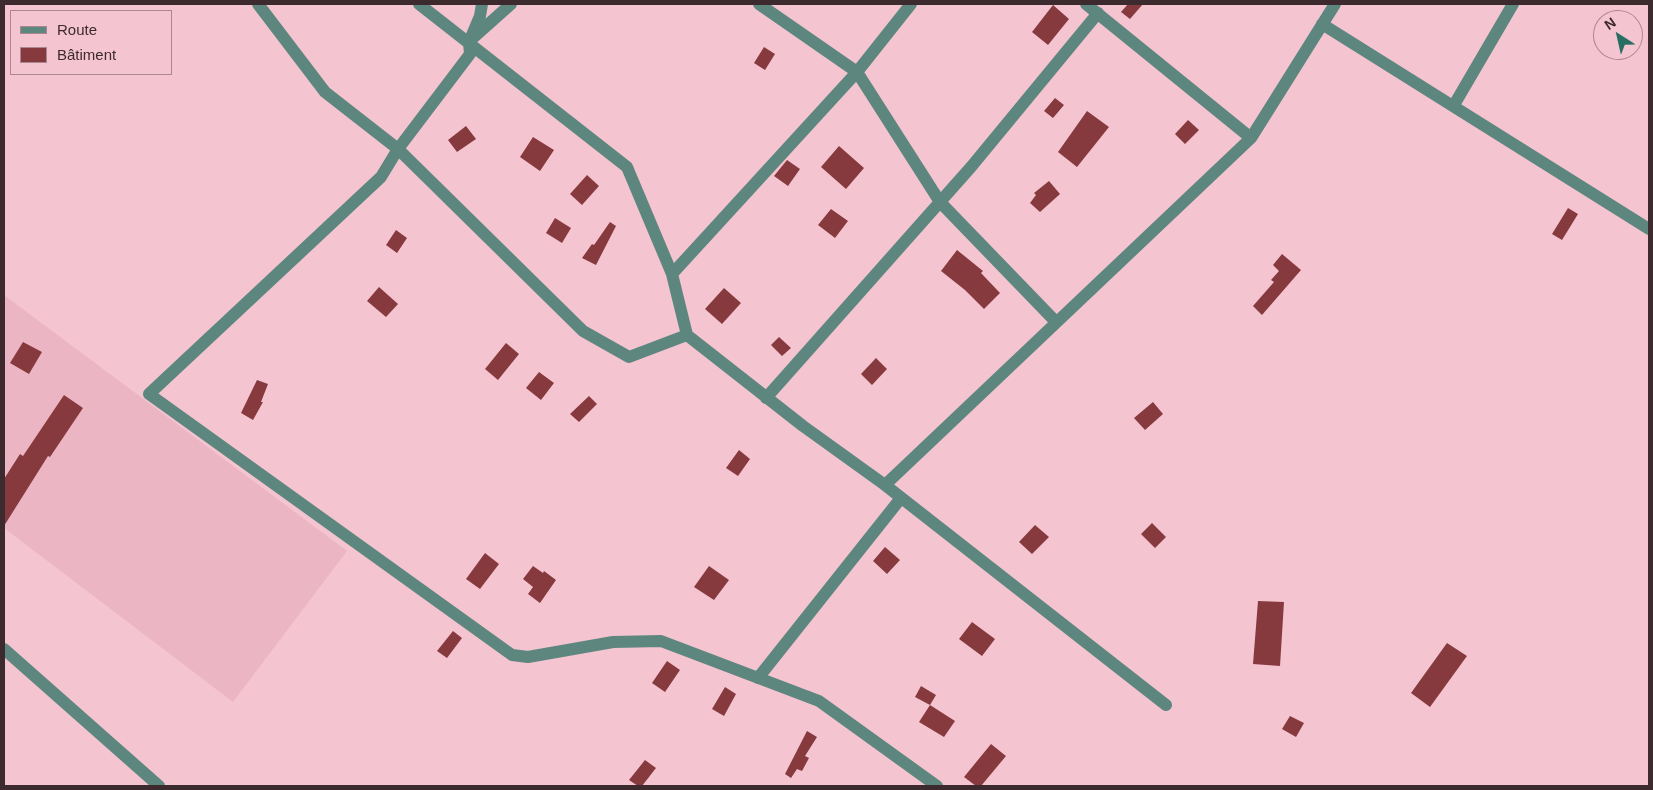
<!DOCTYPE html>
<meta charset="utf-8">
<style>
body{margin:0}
#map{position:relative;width:1653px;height:790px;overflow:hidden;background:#f4c4d1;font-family:Helvetica,sans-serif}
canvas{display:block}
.frame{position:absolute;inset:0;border:5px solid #3c2a2f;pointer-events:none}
.legend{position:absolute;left:10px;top:10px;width:162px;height:65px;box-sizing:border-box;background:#f4c4d1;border:1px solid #aa8690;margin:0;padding:6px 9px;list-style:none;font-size:15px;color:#3c2a2f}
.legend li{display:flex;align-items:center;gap:10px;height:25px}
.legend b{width:25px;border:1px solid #aa8690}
.north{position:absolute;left:1593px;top:10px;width:50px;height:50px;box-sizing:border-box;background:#f4c4d1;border:1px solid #aa8690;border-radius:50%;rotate:325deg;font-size:14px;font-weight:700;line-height:20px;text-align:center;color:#3c2a2f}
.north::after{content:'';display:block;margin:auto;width:18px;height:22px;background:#286e62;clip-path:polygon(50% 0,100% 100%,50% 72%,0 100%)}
</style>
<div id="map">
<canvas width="1653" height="790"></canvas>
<div class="frame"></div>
<ul class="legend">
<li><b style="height:6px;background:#5d877e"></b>Route</li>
<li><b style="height:14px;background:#873a3d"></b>Bâtiment</li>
</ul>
<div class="north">N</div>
</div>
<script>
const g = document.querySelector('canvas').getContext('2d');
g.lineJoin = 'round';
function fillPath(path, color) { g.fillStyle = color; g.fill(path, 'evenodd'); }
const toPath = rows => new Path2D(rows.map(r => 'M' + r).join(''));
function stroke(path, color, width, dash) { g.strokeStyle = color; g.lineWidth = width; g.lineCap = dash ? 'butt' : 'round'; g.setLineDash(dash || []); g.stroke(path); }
const built = toPath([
 [4,295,347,551,233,702,4,528]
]);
const building = toPath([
 [1128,4,1143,4,1130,19,1121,12],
 [1053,5,1069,19,1048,45,1032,32],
 [764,47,775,54,765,70,754,63],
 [1055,98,1064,105,1053,118,1044,111],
 [1087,111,1109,127,1077,167,1058,152],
 [1188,120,1199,130,1185,144,1175,134],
 [466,126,476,139,457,152,448,140],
 [533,137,554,150,540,171,520,157],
 [839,146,864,168,846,189,821,167],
 [787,160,800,169,788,186,774,176],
 [587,175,599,186,582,205,570,194],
 [1049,181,1060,194,1040,212,1030,203,1036,195,1034,193],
 [1568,208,1578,214,1562,240,1552,234],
 [831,209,848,221,835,238,818,225],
 [555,218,571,228,562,243,546,233],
 [610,222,616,226,596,265,582,258,592,244,594,245],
 [396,230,407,238,397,253,386,245],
 [957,250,983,271,981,273,1000,293,984,309,965,290,941,271],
 [1282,254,1301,270,1262,315,1253,306,1274,282,1271,280,1279,271,1273,265],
 [379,287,398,304,386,317,367,301],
 [724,288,741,303,722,324,705,309],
 [779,337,791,348,782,356,771,345],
 [23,342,42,352,29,374,10,363],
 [506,343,519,354,498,380,485,369],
 [876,358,887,369,872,385,861,374],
 [539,372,554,383,541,400,526,388],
 [257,380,268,384,261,402,263,402,253,420,241,413],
 [64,395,83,408,50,457,48,456,4,526,4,479,20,454,23,456],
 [589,396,597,404,579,422,570,414],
 [1153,402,1163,414,1145,430,1134,418],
 [739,450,750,459,738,476,726,468],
 [1152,523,1166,537,1155,548,1141,534],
 [1035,525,1049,537,1032,554,1019,542],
 [885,547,900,560,887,574,873,561],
 [485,553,499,564,480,589,466,579],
 [533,566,543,573,544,571,556,580,540,603,528,594,533,587,523,579],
 [709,566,729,580,714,600,694,587],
 [1258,601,1284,602,1280,666,1253,664],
 [972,622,995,639,982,656,959,639],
 [453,631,462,638,447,658,437,651],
 [1447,643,1467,656,1430,707,1411,693],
 [667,661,680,670,665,692,652,683],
 [921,686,936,695,930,705,915,697],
 [725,687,736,694,724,716,712,709],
 [930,705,955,721,944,737,919,722],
 [1290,716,1304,723,1296,737,1282,729],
 [807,731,817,737,805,756,809,758,802,771,797,769,791,778,785,774],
 [991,744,1006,756,981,786,976,786,964,777],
 [645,760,656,768,642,786,638,786,629,780]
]);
const minor = toPath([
 [258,4,325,92,398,149,583,331,629,357,687,335,803,426,885,485,1166,705],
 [419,4,627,167,672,274],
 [482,4,480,16,469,42,470,54,398,149,381,177,149,394,512,655,528,657,613,642,661,641,819,701,937,786],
 [759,4,857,72,940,202,1056,322],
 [1086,4,1251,138],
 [1322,24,1649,229],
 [474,37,511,4],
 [1454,105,1513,4],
 [687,335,672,274,857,72,911,4],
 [766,398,971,167,1098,13],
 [885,485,1251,138,1335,4],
 [4,649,159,786],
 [758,678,901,498]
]);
fillPath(built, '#ecb5c4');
fillPath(building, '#873a3d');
stroke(minor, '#5d877e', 12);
</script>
